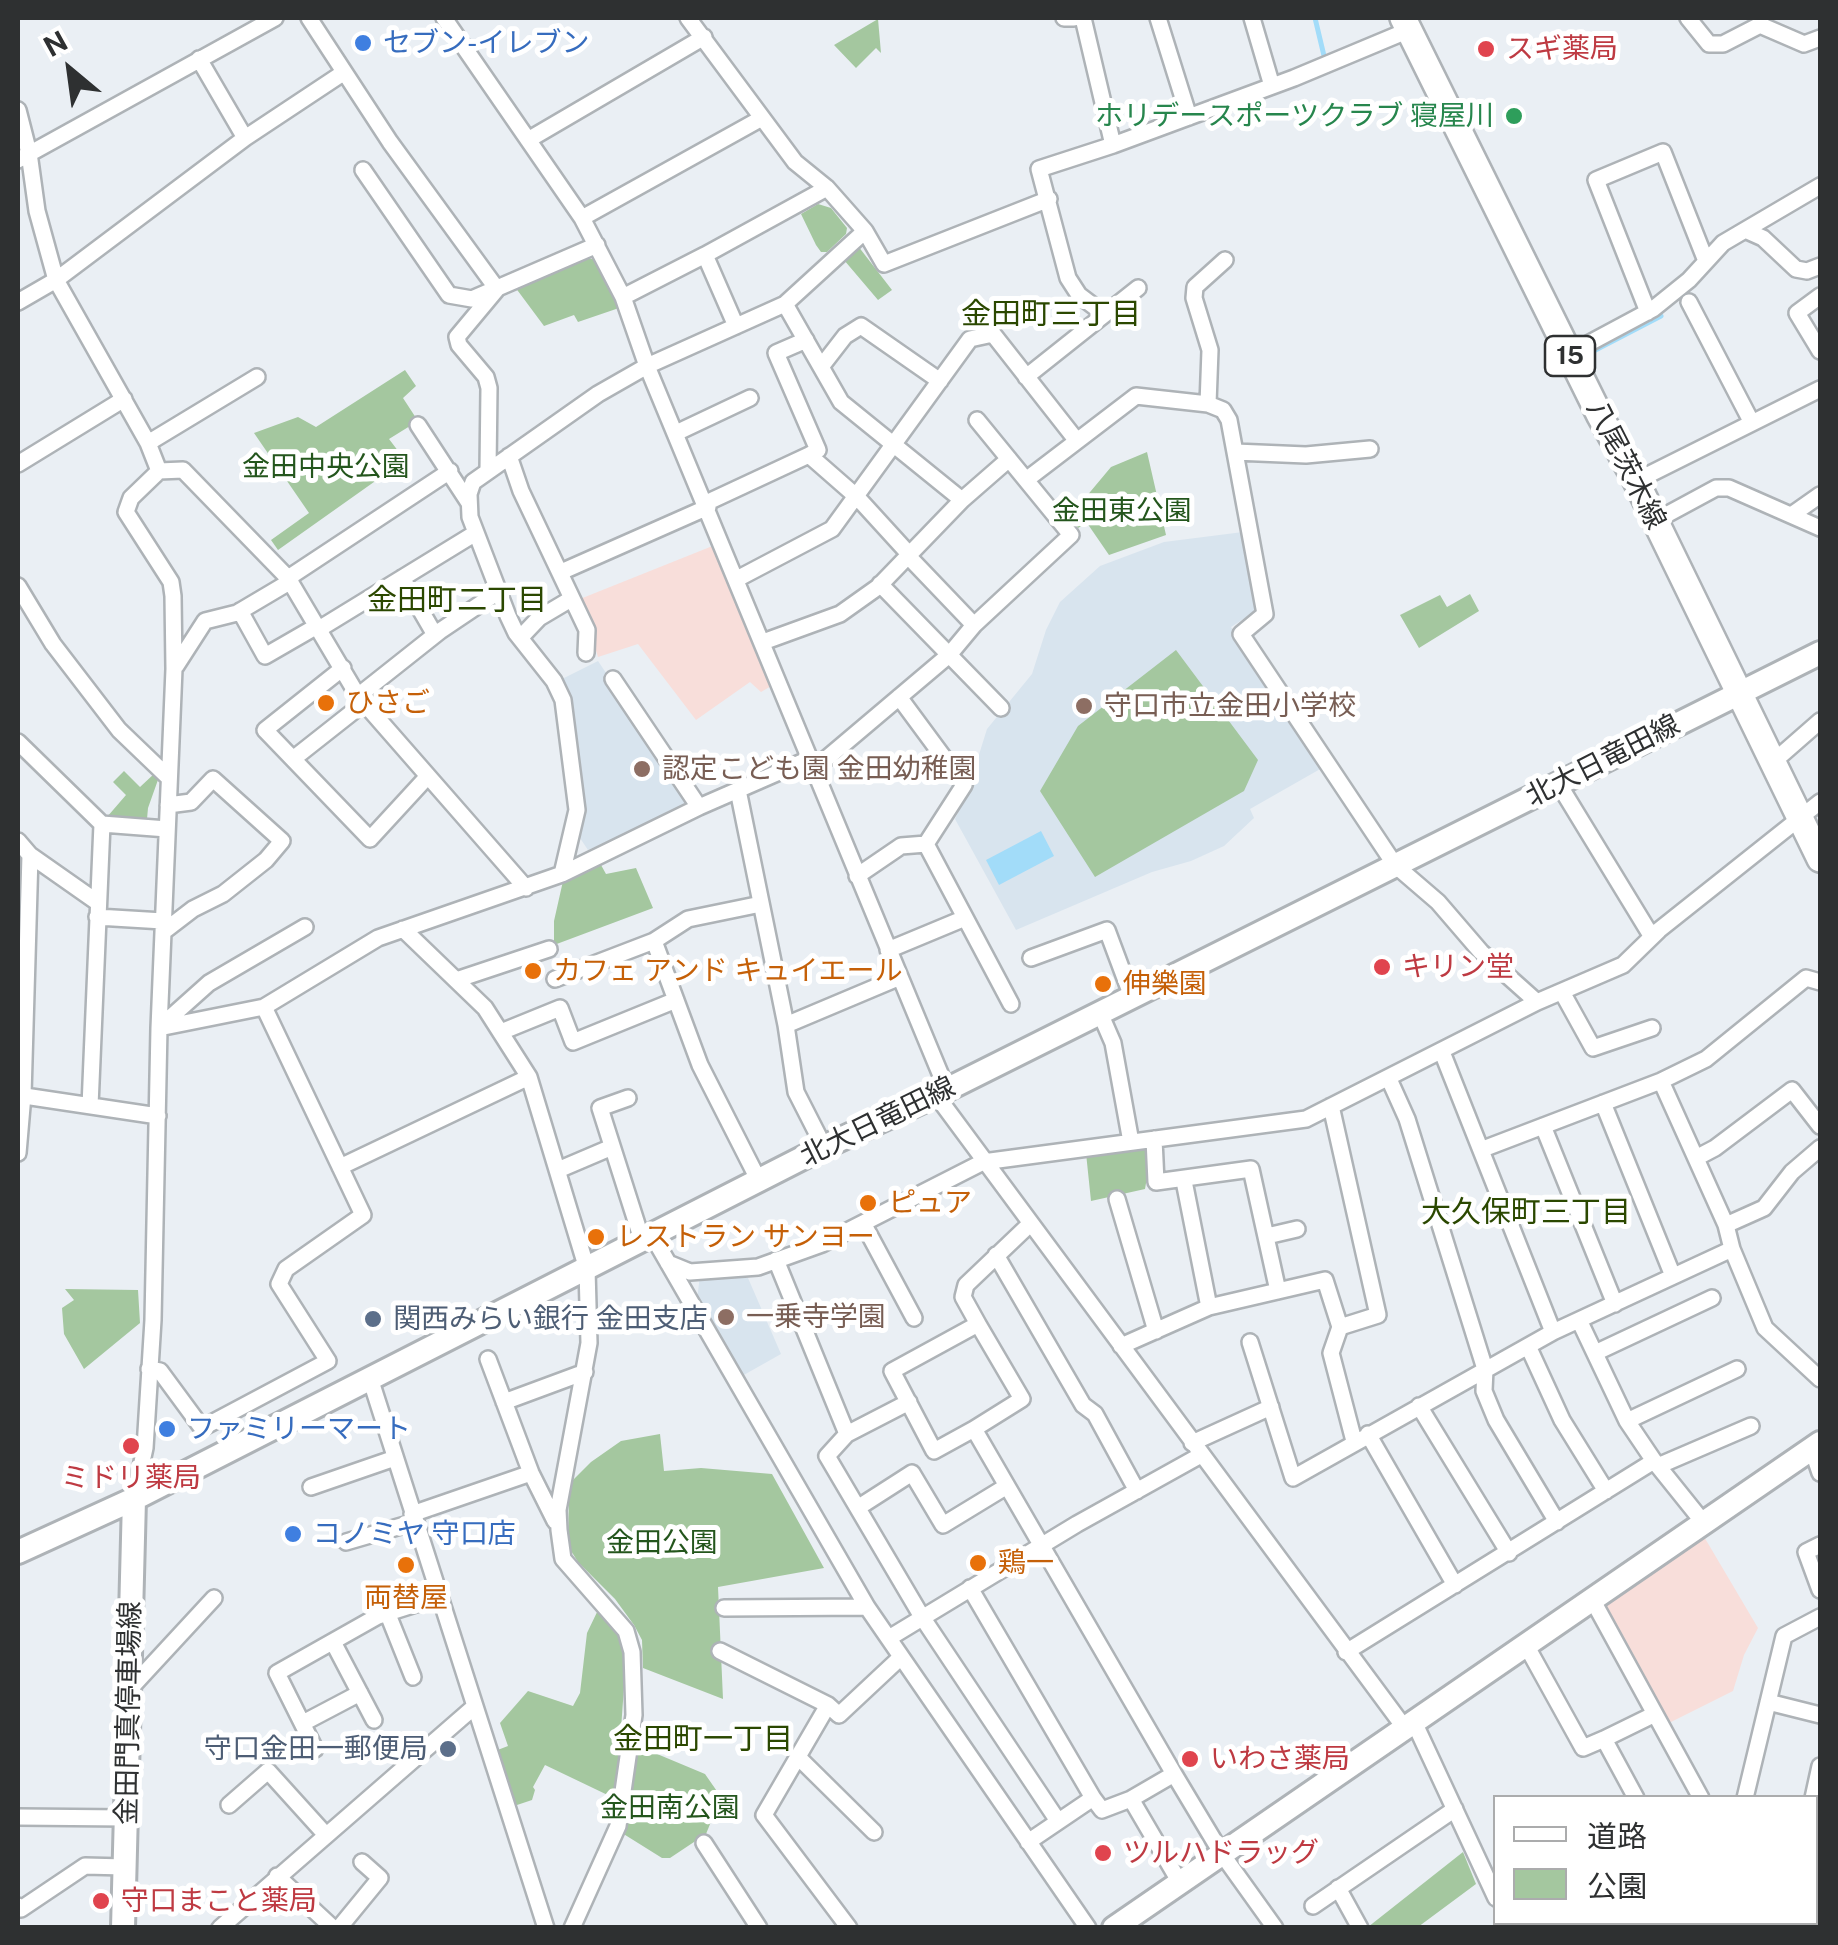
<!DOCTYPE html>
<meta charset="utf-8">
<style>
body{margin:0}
#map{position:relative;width:1838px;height:1945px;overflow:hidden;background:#eaeff4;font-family:"Public Sans","Noto Sans JP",sans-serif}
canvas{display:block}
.frame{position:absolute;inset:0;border:20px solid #2e3031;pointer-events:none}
.legend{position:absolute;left:1493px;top:1795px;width:325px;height:130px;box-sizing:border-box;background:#fff;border:2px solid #abacad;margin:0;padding:12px 18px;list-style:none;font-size:30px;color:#2e3031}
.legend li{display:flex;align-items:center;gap:20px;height:50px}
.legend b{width:50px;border:2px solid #abacad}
.north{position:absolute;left:20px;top:20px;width:100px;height:100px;-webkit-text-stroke:8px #fff;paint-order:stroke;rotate:331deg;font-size:28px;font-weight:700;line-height:40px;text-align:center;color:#2e3031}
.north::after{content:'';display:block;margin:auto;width:35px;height:45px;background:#2e3031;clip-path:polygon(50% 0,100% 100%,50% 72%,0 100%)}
</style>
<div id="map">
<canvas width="1838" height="1945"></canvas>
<div class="frame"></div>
<ul class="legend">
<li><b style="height:12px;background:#fff"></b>道路</li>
<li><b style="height:28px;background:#a4c79f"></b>公園</li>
</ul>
<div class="north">N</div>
</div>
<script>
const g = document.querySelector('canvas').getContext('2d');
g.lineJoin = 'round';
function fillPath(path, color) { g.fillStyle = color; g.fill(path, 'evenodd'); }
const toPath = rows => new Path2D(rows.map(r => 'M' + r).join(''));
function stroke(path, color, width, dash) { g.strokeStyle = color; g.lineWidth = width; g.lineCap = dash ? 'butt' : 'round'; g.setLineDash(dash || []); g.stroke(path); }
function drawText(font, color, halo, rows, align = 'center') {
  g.font = font + ' "Public Sans","Noto Sans JP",sans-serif'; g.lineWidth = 10; g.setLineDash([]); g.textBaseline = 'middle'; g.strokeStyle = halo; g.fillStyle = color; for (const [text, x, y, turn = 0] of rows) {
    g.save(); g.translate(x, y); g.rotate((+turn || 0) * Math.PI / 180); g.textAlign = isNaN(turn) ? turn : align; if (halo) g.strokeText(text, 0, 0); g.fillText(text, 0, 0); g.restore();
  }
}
const industrial = toPath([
 [715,545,773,685,761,692,750,682,696,720,638,644,598,657,580,599],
 [1703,1535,1758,1628,1744,1655,1733,1691,1671,1722,1661,1717,1599,1602]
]);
const built = toPath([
 [1243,532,1258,602,1256,611,1231,627,1322,768,1250,809,1254,818,1224,846,1191,861,1152,872,1016,930,955,819,966,796,987,729,1032,674,1046,630,1060,602,1100,566,1164,542],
 [598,661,688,795,687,806,588,850,578,835,583,805,562,679],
 [700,1275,748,1278,781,1354,742,1376,697,1300]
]);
const green = toPath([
 [878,19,881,53,876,48,856,68,834,45],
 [818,204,831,208,847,228,846,234,827,252,821,252,816,245,801,214],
 [858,246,892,290,878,300,844,260],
 [585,258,599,260,619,308,578,322,574,315,544,326,515,287],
 [405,370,416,386,403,398,418,421,389,439,405,460,278,550,271,540,309,513,254,433,298,417,316,427],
 [1147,452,1166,535,1109,555,1087,523,1078,528,1070,516,1111,467],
 [1470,594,1479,611,1419,648,1400,615,1440,595,1447,607],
 [1176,650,1258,760,1244,791,1095,877,1040,791,1078,726],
 [124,771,140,787,155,773,159,777,148,808,147,819,150,823,107,817,126,795,113,782],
 [601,865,606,874,636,868,653,908,554,945,554,921,563,881],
 [1147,1145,1152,1148,1145,1189,1091,1201,1086,1153],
 [65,1289,138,1290,140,1323,84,1369,64,1334,62,1308,74,1300],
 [660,1434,664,1471,701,1468,772,1474,824,1568,718,1587,723,1699,643,1668,642,1640,634,1625,615,1599,578,1562,568,1546,569,1490,573,1480,591,1462,621,1441],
 [599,1608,617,1627,627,1645,616,1799,545,1765,533,1787,535,1790,532,1800,514,1806,495,1751,508,1746,500,1723,528,1691,573,1706,580,1693,587,1633],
 [638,1746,705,1774,721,1797,706,1834,670,1858,662,1858,622,1833],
 [1463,1852,1476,1884,1418,1927,1368,1927]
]);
const water = toPath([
 [1041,831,1054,856,999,885,986,860]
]);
const stream = toPath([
 [1315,18,1325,60],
 [1582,357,1661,316]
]);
const street = toPath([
 [309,18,390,142,497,289,457,337,459,345,486,377,489,388,488,470],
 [444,18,582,218,623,297,647,366,947,1090],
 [1064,18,1074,18],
 [1083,18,1113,145],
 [1158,18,1189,117],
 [1252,18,1272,86],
 [1688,18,1709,44,1723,44,1760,25,1804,44,1820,38],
 [199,59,245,138],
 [18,110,29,153,37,211,56,280,148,443,159,471,131,498,126,512,171,582,173,596,174,669,159,1028,153,1320,145,1448,134,1499],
 [528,140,704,37],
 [18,160,275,18],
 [363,170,449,295,472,299,597,245],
 [582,218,762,118],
 [1745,230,1763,238,1796,269,1807,271,1820,266],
 [865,231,884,264,1049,199],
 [705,255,827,188],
 [1225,260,1195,287,1194,298,1210,350,1208,404,1223,410,1229,420,1265,614,1241,634,1395,865,1438,902,1481,952,1537,1002],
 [1820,296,1797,313,1820,351],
 [623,297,705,255,736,326],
 [18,302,56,280,245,138,343,73],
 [1689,302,1752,423],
 [785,304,841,402,962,500],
 [1648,312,1596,180,1663,152,1706,261],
 [1104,314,1079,295,1068,278,1039,169,1113,145,1294,78,1409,30],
 [806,340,776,353,818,450,809,455],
 [1569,354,1653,309,1689,280,1723,243,1820,186],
 [821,367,845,336,861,326,940,381],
 [1026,377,1138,288],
 [418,425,469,503],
 [676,433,750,398],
 [148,443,257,377],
 [1235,452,1306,455,1370,449],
 [509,456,521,491,587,630,586,653],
 [18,464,124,399],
 [159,471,183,470,288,578,358,696,526,888],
 [1026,480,1136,396,1208,404],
 [1636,481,1820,389],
 [706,503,809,455,857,497,909,554],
 [1793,514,1820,495],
 [1655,521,1716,488,1729,488,1820,528],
 [908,556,974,625],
 [561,572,708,507],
 [288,578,450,471],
 [402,578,435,635],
 [737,579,832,529,970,339,993,334,1077,441],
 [880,584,1001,708],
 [18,586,53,644,119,730,169,778],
 [240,611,265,656,317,626],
 [319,629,474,534],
 [520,638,539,618,571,599],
 [763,642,840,614,878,587,962,500,1009,459],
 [176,666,205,621,237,613,291,581],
 [343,668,265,730,370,839,428,776],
 [613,679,699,807],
 [358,696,440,631,498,592],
 [899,697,964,785,926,844,1011,1004],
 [18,742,102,824,167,829],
 [293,759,364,703],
 [1772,763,1820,721],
 [813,770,949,655,974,625,1071,535,977,420],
 [1558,783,1652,937],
 [738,790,786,1025,796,1092,824,1147],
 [18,841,30,855,97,902],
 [562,874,577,810,563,700,554,681,516,633,508,616,470,517,469,494,473,482,598,394,647,366,785,304,865,231,827,188,795,162,688,18],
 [857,876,901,846,926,844],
 [97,917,163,921],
 [403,929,485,1008,529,1077,587,1269,589,1343,558,1510,559,1530,563,1559,626,1631,632,1652,634,1715,618,1826,572,1928],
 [163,932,193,909,223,894,266,860,282,841,213,779,191,802,168,805],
 [654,941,700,1065,759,1181],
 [888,950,965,918],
 [1031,958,1107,930,1132,997],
 [555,979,654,941,688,919,761,904],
 [456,980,549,949],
 [1562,992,1593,1048,1652,1028],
 [1100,1013,1113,1043,1131,1142],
 [162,1025,209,983,305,927],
 [786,1025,900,977],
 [159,1028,264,1007,378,938,562,874,699,807,809,759],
 [501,1032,560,1008,573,1042,676,1000],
 [1442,1052,1553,1332],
 [1389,1079,1407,1119,1485,1369,1484,1391,1496,1420,1557,1522],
 [1661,1081,1726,1225],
 [18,1095,158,1116],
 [936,1095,1404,1727],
 [628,1098,600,1108,642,1240],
 [1603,1103,1673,1276],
 [90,1106,102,824],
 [1331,1106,1378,1315,1340,1327,1331,1353,1354,1441],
 [1543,1126,1615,1304],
 [1154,1139,1156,1182,1251,1169,1278,1291],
 [1483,1149,1661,1081,1706,1059,1806,978,1820,982],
 [18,1153,23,1095,30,855],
 [1696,1158,1715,1148,1792,1090,1820,1126],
 [340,1167,529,1077],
 [558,1170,612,1147],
 [1184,1181,1209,1307],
 [1117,1199,1156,1331],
 [863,1223,914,1318],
 [652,1235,867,1607,1088,1928],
 [1267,1236,1297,1229],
 [1732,1249,1765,1328,1820,1379],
 [996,1255,1083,1405,1095,1414,1137,1491],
 [776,1260,847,1434],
 [668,1263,690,1272,758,1267,822,1244,983,1162,1306,1119,1537,1002,1623,965,1659,930,1820,802],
 [1579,1320,1627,1421,1654,1461,1703,1522],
 [978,1324,963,1297,966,1285,1030,1224],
 [1250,1342,1293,1478,1553,1332,1732,1249,1726,1225,1764,1208,1792,1172,1820,1148],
 [1121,1346,1209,1307,1325,1280,1340,1327],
 [1528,1346,1562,1420,1606,1491],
 [1595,1353,1712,1298],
 [488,1359,531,1473,555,1521],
 [149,1369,160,1371,202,1428,328,1361,279,1284,286,1269,363,1215,264,1007],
 [370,1378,546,1928],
 [504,1402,585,1372],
 [909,1402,847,1434,827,1456,922,1617,1058,1821],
 [1419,1406,1509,1553],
 [1627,1421,1737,1369],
 [974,1429,934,1451,892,1371,978,1324,1022,1399,974,1429,1174,1774,1131,1799],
 [1368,1434,1455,1585],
 [1192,1443,1271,1407],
 [1812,1449,1820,1473],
 [1658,1466,1751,1426],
 [311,1487,395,1458],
 [859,1507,912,1473,943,1525,1007,1486],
 [412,1514,531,1473],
 [346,1542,415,1522],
 [1820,1545,1806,1552,1820,1590],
 [970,1588,1093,1798,1102,1810,1131,1799,1179,1881],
 [1592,1599,1701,1798],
 [724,1608,867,1607],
 [387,1612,413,1677],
 [889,1638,1077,1524,1201,1455],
 [333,1642,374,1720],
 [1526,1645,1583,1748,1604,1739,1636,1798],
 [720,1651,828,1705],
 [1346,1652,1654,1461],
 [128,1691,214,1598],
 [1768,1702,1820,1715],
 [1414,1722,1496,1898],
 [303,1723,360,1693],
 [1604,1739,1653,1715],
 [315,1749,277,1673,378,1616,438,1597],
 [798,1757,874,1832],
 [1174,1774,1222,1854,1275,1928],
 [1745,1798,1784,1636,1820,1617],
 [1813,1798,1820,1766],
 [229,1805,268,1771,325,1834],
 [18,1817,126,1818],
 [1816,1817,1820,1819],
 [1028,1842,1093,1798],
 [704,1843,759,1928],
 [277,1876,333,1928],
 [1816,1886,1820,1888],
 [1338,1888,1360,1928],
 [18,1906,21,1909,85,1866,125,1867],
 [1313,1906,1455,1809],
 [1507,1922,1509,1928],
 [1636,1922,1639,1928],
 [1705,1922,1708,1928],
 [220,1928,474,1707],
 [339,1928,380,1878,362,1862],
 [849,1928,764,1815,828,1705,839,1715,901,1657],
 [1524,1928,1531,1922],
 [1753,1928,1754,1922]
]);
const secondary = toPath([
 [18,1552,134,1499,824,1147,936,1095,1820,653],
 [123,1928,134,1499],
 [1114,1928,1820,1443]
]);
const primary = toPath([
 [1403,18,1600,416,1636,481,1820,859]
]);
const markers = [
 [363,43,10,"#3f7fe0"],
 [1486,49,10,"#e0444e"],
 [1514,116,10,"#2e9e5b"],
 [326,703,10,"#e8710a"],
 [1084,706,10,"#8d6e63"],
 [642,769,10,"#8d6e63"],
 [1382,967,10,"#e0444e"],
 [533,971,10,"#e8710a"],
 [1103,984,10,"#e8710a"],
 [868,1203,10,"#e8710a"],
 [596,1237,10,"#e8710a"],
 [726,1317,10,"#8d6e63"],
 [373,1319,10,"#5c6f8a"],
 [167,1429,10,"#3f7fe0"],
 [131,1446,10,"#e0444e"],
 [293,1534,10,"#3f7fe0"],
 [978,1563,10,"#e8710a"],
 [406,1565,10,"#e8710a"],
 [448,1749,10,"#5c6f8a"],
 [1190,1759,10,"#e0444e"],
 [1103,1853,10,"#e0444e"],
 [101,1901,10,"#e0444e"]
];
const shields = [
 [1570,356,50]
];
const shieldNames = [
 ["15",1570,356]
];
const shopNames = [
 ["セブン-イレブン",383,43],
 ["ファミリーマート",187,1429],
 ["コノミヤ 守口店",313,1534]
];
const healthNames = [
 ["スギ薬局",1506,49],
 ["キリン堂",1402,967],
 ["ミドリ薬局",131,1478,"center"],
 ["いわさ薬局",1210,1759],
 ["ツルハドラッグ",1123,1853],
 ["守口まこと薬局",121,1901]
];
const leisureNames = [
 ["ホリデースポーツクラブ 寝屋川",1494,116]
];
const streetNames = [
 ["八尾茨木線",1626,465,63],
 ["北大日竜田線",1603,761,-27],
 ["北大日竜田線",878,1122,-26],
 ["金田門真停車場線",129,1713,-89]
];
const parkNames = [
 ["金田中央公園",326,467],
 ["金田東公園",1122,511],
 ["金田公園",662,1543],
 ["金田南公園",670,1808]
];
const foodNames = [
 ["ひさご",346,703],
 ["カフェ アンド キュイエール",553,971],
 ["伸樂園",1123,984],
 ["ピュア",888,1203],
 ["レストラン サンヨー",616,1237],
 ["鶏一",998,1563],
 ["両替屋",406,1598,"center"]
];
const educationNames = [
 ["守口市立金田小学校",1104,706],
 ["認定こども園 金田幼稚園",662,769],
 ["一乗寺学園",746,1317]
];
const serviceNames = [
 ["関西みらい銀行 金田支店",393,1319],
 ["守口金田一郵便局",428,1749,"right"]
];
const neighbourhoodNames = [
 ["金田町三丁目",1051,315],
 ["金田町二丁目",457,601],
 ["大久保町三丁目",1526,1213],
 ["金田町一丁目",703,1740]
];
fillPath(industrial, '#f8deda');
fillPath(built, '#d8e4ee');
fillPath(green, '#a4c79f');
fillPath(water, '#a2dcf9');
stroke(stream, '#a2dcf9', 5);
stroke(street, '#aeb3b7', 20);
stroke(secondary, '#aeb3b7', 28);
stroke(primary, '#aeb3b7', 30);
stroke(street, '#fff', 15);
stroke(secondary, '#fff', 22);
stroke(primary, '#fff', 25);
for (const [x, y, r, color] of markers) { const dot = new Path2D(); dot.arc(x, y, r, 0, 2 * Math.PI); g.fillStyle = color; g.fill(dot); stroke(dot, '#fff', 4); }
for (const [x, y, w] of shields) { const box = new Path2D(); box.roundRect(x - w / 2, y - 20, w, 40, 8); g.fillStyle = '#fff'; g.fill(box); stroke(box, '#2e3031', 2.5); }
drawText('bold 25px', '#2e3031', null, shieldNames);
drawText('28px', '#366cbe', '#fff', shopNames, 'left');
drawText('28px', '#be3a42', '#fff', healthNames, 'left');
drawText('28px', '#27864d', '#fff', leisureNames, 'right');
drawText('28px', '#2e3031', '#fff', streetNames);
drawText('28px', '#24561d', '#fff', parkNames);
drawText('28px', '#c56008', '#fff', foodNames, 'left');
drawText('28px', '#785e54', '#fff', educationNames, 'left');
drawText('28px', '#4e5e75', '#fff', serviceNames, 'left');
drawText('30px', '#2b4800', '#fff', neighbourhoodNames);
</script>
